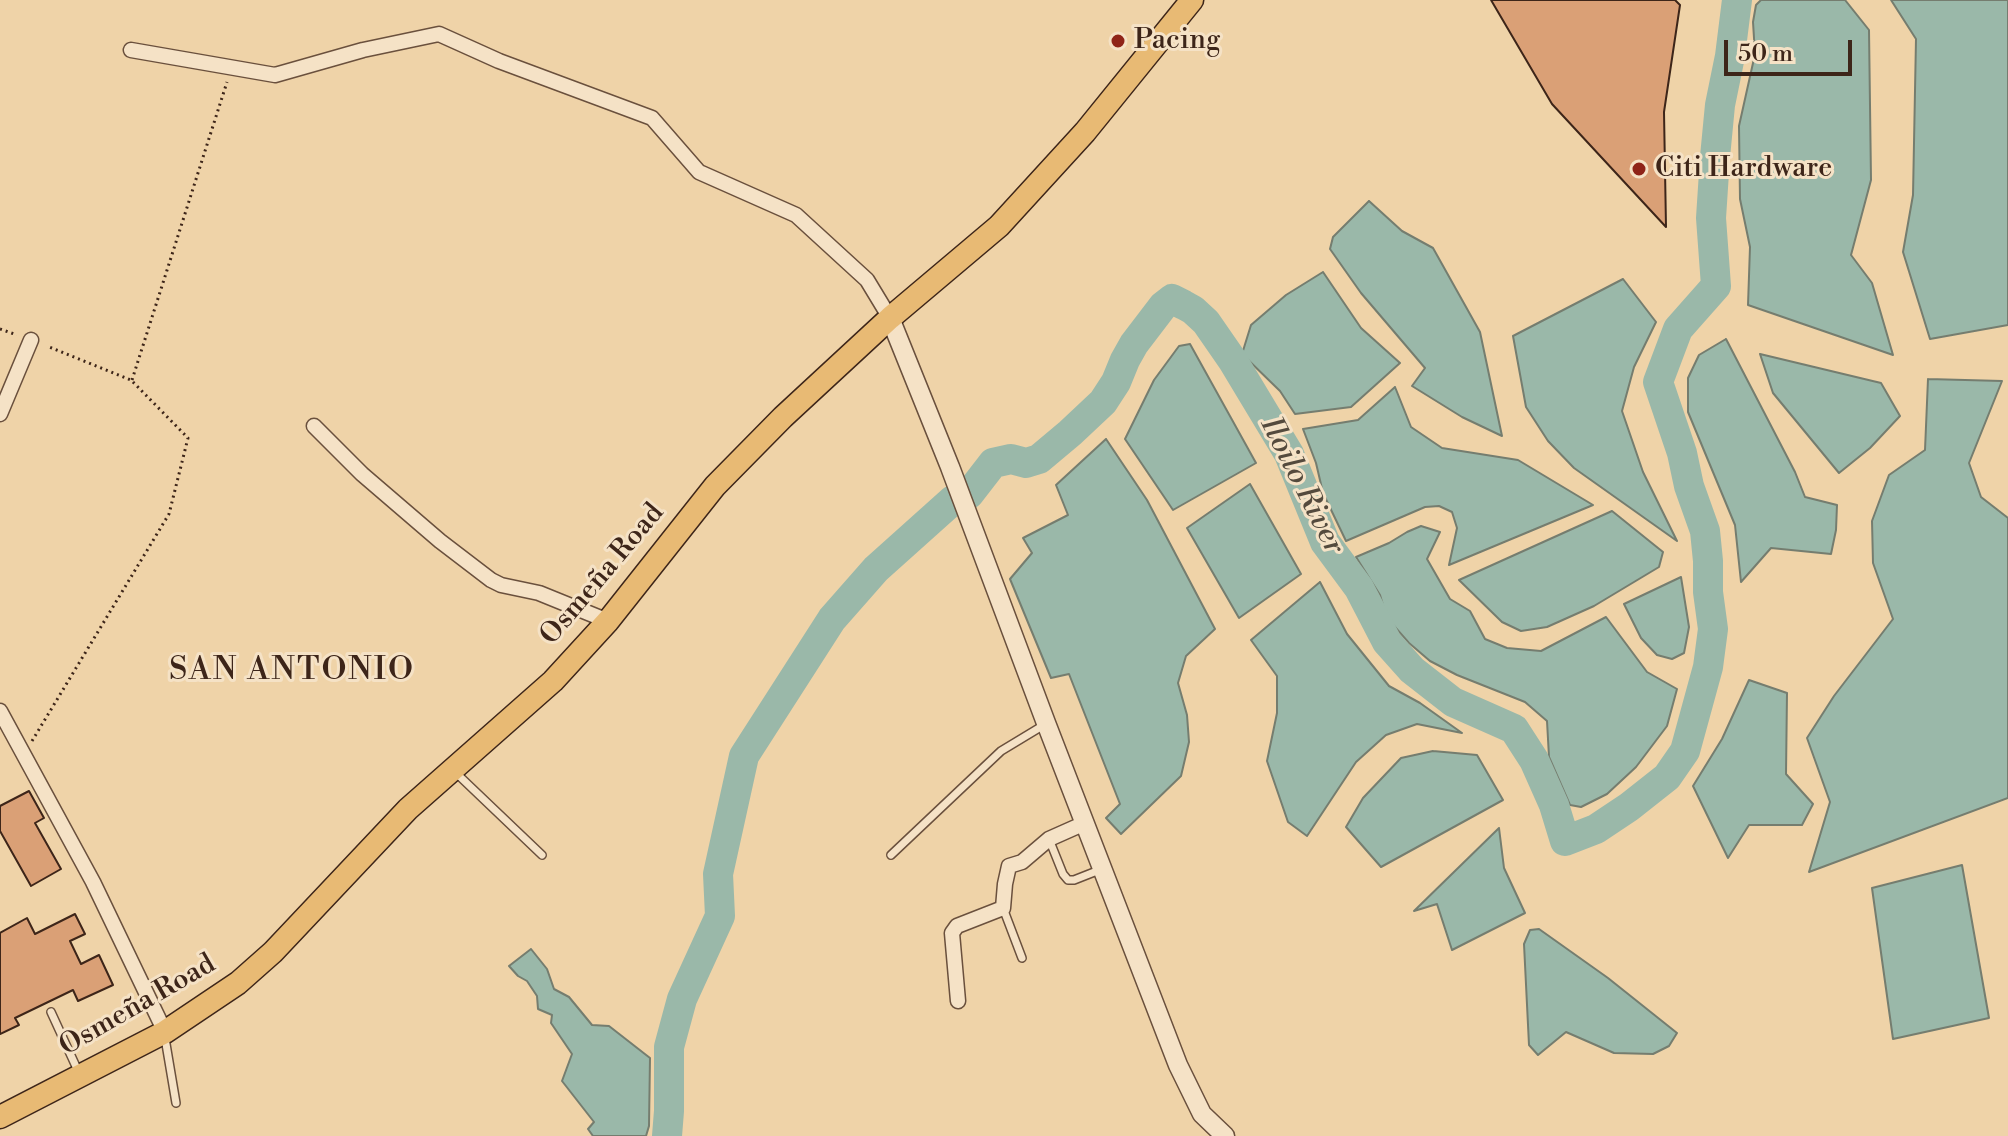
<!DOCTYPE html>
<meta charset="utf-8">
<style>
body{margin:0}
#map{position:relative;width:2008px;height:1136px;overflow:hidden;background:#efd3a8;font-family:"Libre Bodoni",serif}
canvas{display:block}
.scale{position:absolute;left:1724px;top:40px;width:128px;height:36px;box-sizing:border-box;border:4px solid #3d2519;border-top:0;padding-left:10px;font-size:24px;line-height:28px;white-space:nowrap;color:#3d2519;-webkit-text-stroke:6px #f5e2c6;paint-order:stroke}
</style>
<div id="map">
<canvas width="2008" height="1136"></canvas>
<div class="scale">50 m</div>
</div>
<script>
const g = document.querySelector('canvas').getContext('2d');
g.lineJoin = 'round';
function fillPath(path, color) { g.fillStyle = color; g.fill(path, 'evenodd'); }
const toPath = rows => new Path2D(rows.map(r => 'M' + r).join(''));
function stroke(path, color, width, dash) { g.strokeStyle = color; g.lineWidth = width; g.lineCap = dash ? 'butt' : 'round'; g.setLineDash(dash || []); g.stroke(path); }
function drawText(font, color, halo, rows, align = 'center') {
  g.font = font + ' "Libre Bodoni",serif'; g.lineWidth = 6; g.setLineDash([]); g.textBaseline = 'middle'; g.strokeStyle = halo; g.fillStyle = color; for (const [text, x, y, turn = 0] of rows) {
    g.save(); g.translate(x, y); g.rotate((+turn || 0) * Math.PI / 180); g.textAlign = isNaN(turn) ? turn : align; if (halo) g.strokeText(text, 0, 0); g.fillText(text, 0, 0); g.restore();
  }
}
const water = toPath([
 [1761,0,1845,0,1869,30,1871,180,1851,255,1872,283,1893,355,1748,305,1750,247,1740,199,1739,126,1755,54,1753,22,1756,5,1761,0],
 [1891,0,2008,0,2008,325,1930,339,1903,252,1913,195,1916,39,1891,0],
 [1369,201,1402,231,1433,248,1480,332,1502,436,1462,417,1412,386,1425,368,1361,293,1330,249,1333,237,1369,201],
 [1323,272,1361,328,1400,363,1351,407,1295,414,1280,391,1242,354,1251,325,1286,295,1323,272],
 [1623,279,1656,322,1634,367,1622,411,1643,472,1677,541,1574,468,1548,441,1526,407,1513,336,1623,279],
 [1726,339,1795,472,1805,497,1837,505,1836,530,1831,554,1771,548,1741,582,1735,525,1688,412,1688,378,1699,355,1726,339],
 [1190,344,1256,463,1173,510,1125,439,1154,380,1179,346,1190,344],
 [1760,354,1881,383,1900,416,1870,448,1839,473,1773,393,1760,354],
 [1928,379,2002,381,1969,463,1981,497,2008,518,2008,798,1809,872,1830,802,1807,738,1834,696,1893,619,1873,563,1872,521,1889,475,1925,450,1928,379],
 [1395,387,1411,427,1442,448,1518,460,1593,505,1449,565,1457,528,1452,512,1439,506,1425,507,1346,541,1323,493,1316,463,1303,429,1358,420,1395,387],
 [1106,439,1147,500,1215,629,1186,656,1178,683,1187,715,1189,742,1181,776,1121,834,1106,818,1120,804,1069,674,1051,678,1010,579,1032,553,1023,538,1068,515,1056,485,1106,439],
 [1250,484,1301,574,1239,618,1187,528,1250,484],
 [1612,511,1663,552,1659,567,1594,606,1547,627,1521,631,1502,622,1459,580,1612,511],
 [1421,526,1440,532,1427,559,1450,599,1470,611,1485,639,1507,648,1541,651,1606,617,1647,672,1677,689,1667,726,1636,767,1607,794,1581,807,1570,805,1549,757,1547,721,1525,702,1457,675,1430,661,1409,643,1387,618,1380,595,1356,557,1389,543,1407,532,1421,526],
 [1681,577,1689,627,1684,653,1672,659,1657,655,1641,638,1624,604,1681,577],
 [1320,582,1347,634,1389,686,1420,703,1462,733,1417,724,1386,735,1356,762,1307,836,1288,822,1267,761,1277,713,1277,676,1251,640,1320,582],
 [1749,680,1787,693,1786,774,1813,804,1802,825,1749,825,1728,858,1693,786,1722,739,1749,680],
 [1433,751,1477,755,1503,800,1381,867,1346,827,1363,798,1401,758,1433,751],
 [1499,828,1504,868,1525,913,1452,950,1437,904,1414,911,1499,828],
 [1962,865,1989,1018,1893,1039,1872,888,1962,865],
 [1539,929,1608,978,1677,1033,1669,1046,1653,1054,1614,1053,1566,1032,1538,1055,1529,1045,1524,944,1530,930,1539,929],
 [531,949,547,969,554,989,569,997,592,1025,609,1026,650,1058,649,1126,646,1136,593,1136,588,1129,594,1122,562,1081,572,1054,551,1023,552,1015,538,1009,537,996,527,981,518,976,509,966,531,949]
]);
const river = toPath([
 [969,494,993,463,1011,459,1026,463,1039,459,1070,433,1103,402,1116,382,1125,360,1134,344,1163,306,1172,299,1184,305,1193,310,1206,322,1233,361,1289,454,1325,542,1359,588,1387,642,1412,670,1453,702,1514,729,1534,760,1554,805,1565,841,1596,829,1629,807,1667,777,1685,751,1708,667,1713,629,1708,592,1708,561,1705,531,1689,486,1682,453,1658,382,1678,329,1716,286,1711,218,1715,157,1720,105,1730,56,1737,0],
 [667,1136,669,1111,669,1047,682,999,720,916,718,874,744,756,832,619,876,569,953,500]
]);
const building = toPath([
 [1491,0,1675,0,1680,5,1664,112,1666,227,1552,104,1491,0],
 [29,791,44,818,35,823,61,869,31,886,0,831,0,806,29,791],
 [75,914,85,934,70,941,81,964,99,955,113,985,78,1001,73,990,15,1018,19,1025,0,1034,0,933,27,918,35,934,75,914]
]);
const path = toPath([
 [0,329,17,335],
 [132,380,227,82],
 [32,741,169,514,188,438,131,380,47,346]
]);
const service = toPath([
 [454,771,542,855],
 [1049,839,1063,874,1068,880,1074,880,1102,869],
 [891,855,1001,751,1044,725],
 [1003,908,1022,958],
 [51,1012,79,1073],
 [165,1038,176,1103]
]);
const minor = toPath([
 [131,50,275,75,363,50,439,34,499,61,652,118,699,172,796,215,867,280,890,318],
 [0,414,31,340],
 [314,426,362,474,440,541,491,580,501,585,539,593,608,621],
 [0,711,93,882,165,1032],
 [958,1001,952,933,957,926,1003,908,1005,884,1009,866,1022,862,1049,839,1085,823]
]);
const tertiary = toPath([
 [890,318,950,467,1046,723,1178,1065,1202,1114,1225,1136]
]);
const primary = toPath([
 [0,1117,165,1032,238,983,273,952,408,809,553,681,608,621,715,486,783,417,890,318,999,226,1085,132,1192,0]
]);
const markers = [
 [1118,41,8,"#8f2418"],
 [1639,169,8,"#8f2418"]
];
const poiNames = [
 ["Pacing",1134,41],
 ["Citi Hardware",1655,169]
];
const streetNames = [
 ["Osmeña Road",603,575,-50],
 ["Osmeña Road",138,1006,-30]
];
const waterNames = [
 ["Iloilo River",1301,486,63]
];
const quarterNames = [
 ["SAN ANTONIO",292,671]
];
fillPath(water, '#9ab8a9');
stroke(water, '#757d6f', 2);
stroke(river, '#9ab8a9', 30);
fillPath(building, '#daa076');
stroke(building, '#3d2519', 2);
stroke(service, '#6a503d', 10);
stroke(minor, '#6a503d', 17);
stroke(tertiary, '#6a503d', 21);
stroke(primary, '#3d2519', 25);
stroke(path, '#3d2519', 3, [2, 4]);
stroke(service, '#f5e2c6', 7);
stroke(minor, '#f5e2c6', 14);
stroke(tertiary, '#f5e2c6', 18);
stroke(primary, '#e8ba74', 22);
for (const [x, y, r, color] of markers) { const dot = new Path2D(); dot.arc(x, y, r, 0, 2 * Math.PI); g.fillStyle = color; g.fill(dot); stroke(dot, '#f5e2c6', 3); }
drawText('28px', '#3d2519', '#f5e2c6', poiNames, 'left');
drawText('28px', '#3d2519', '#f5e2c6', streetNames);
drawText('italic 30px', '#544a3d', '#f5e2c6', waterNames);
g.letterSpacing = '2px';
drawText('32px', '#3d2519', '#f5e2c6', quarterNames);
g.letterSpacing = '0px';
</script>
